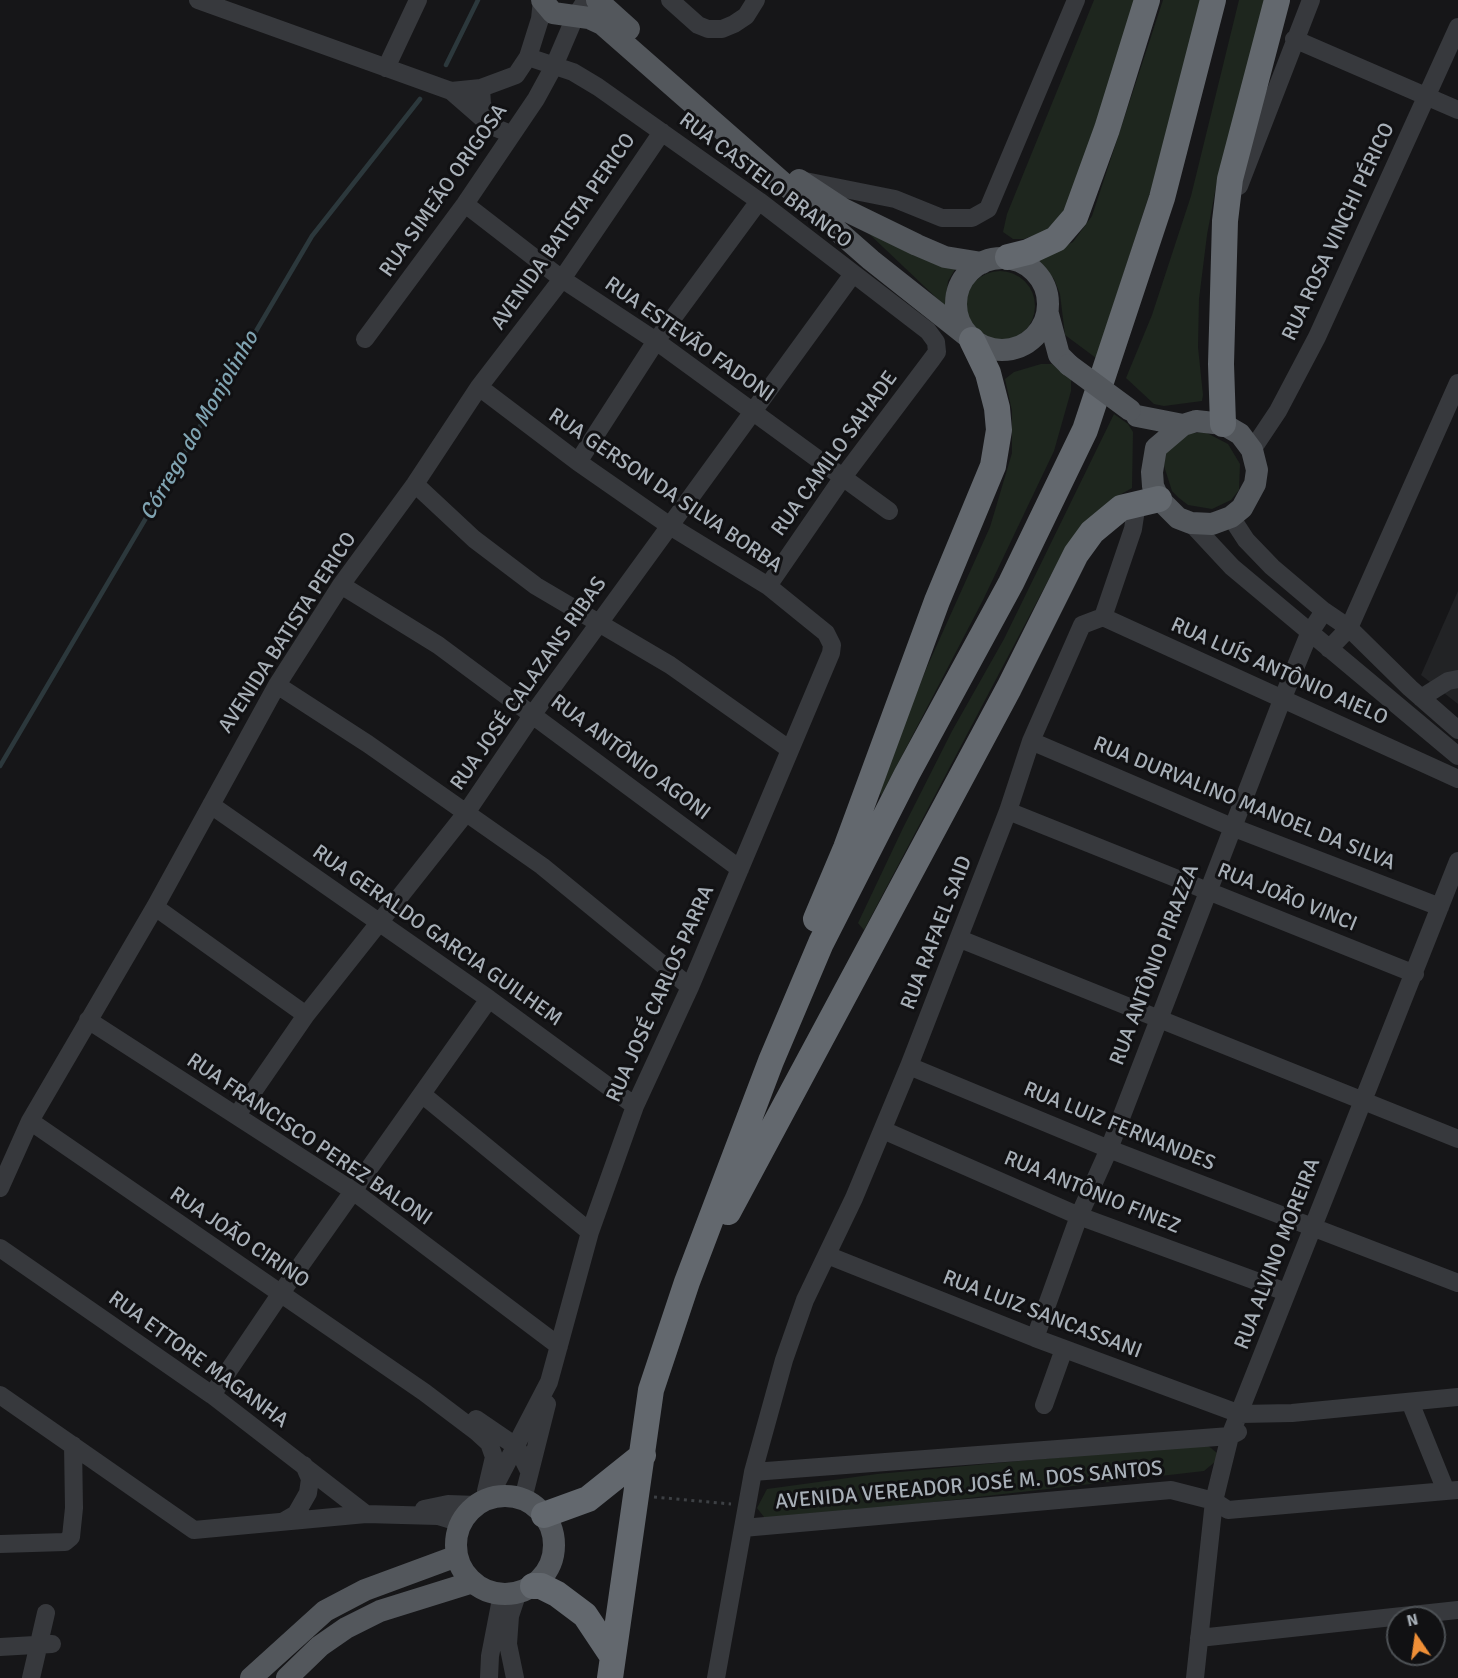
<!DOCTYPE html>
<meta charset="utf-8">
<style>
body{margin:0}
#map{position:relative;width:1458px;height:1678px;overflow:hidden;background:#161618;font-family:Signika,sans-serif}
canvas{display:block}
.north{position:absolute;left:1386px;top:1606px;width:60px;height:60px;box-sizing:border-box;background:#111113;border:2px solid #4d5155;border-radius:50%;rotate:347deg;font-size:16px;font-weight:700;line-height:24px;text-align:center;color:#a8b0b8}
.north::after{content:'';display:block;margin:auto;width:21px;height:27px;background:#ef8f37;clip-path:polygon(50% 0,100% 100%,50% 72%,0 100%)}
</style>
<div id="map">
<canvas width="1458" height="1678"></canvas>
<div class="north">N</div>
</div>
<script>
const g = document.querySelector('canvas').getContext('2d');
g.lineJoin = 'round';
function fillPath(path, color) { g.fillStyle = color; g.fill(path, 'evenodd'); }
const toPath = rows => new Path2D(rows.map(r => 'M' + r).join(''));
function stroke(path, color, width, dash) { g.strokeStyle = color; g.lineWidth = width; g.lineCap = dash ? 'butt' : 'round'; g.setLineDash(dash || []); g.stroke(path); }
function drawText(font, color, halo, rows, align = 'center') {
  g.font = font + ' Signika,sans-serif'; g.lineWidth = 6; g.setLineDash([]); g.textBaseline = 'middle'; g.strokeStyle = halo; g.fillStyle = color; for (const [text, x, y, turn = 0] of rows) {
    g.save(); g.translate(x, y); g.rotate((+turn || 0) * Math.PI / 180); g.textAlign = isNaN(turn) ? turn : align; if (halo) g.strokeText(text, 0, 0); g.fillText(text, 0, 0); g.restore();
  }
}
const built = toPath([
 [1458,591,1458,704,1421,675]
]);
const green = toPath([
 [1094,0,1139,0,1065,213,1045,231,1024,239,1013,239,1003,232,1007,214],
 [1163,0,1201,0,1157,171,1096,358,1065,335,1060,294,1054,279,1039,260,1073,242,1092,216],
 [1239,0,1265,0,1217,181,1207,235,1199,299,1198,347,1203,395,1202,401,1164,406,1154,404,1126,378,1152,315,1191,196],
 [864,229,957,266,948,281,945,306],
 '965 306a35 35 0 1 1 70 0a35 35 0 1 1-70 0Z',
 [1041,364,1052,364,1071,379,1071,391,1054,451,983,600,881,796,879,788,927,667,990,527,1004,480,1012,453,1012,411,1005,379,1014,372],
 [1114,414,1128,424,1133,432,1132,488,1116,497,1062,554,864,930,858,923,903,828,952,731,1004,639],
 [1205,432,1228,444,1240,464,1239,490,1231,500,1212,509,1188,505,1179,498,1172,491,1164,466,1166,453,1186,434],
 [1206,1444,1217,1453,1216,1461,1204,1471,786,1519,764,1517,757,1508,767,1489,877,1474]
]);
const stream = toPath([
 [446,65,478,0],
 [0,766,312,236,420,99]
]);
const path = toPath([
 [654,1497,731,1504]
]);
const minor = toPath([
 [198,0,451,91,481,88,516,75,528,57,540,19,542,0],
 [670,0,698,25,708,29,722,29,734,24,746,16,756,0],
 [1294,39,1458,110],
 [528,57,573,72,598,87,759,201,928,331,936,342,937,352,932,359,843,477,768,586],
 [386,68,418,0],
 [481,88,482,104,491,126,511,134],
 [451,91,490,125],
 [805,181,895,199,942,218,972,218,988,209,1076,0],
 [1239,186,1311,0],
 [465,204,562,279,656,341,889,511],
 [365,339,465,204,536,99,554,66,575,17,586,0],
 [479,387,578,462,670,526,768,586,826,633,832,645,831,653,690,987,635,1106,590,1232,549,1382,488,1499],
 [1252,450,1278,411,1317,337,1458,27],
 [578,462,656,341,759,201],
 [415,484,474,539,536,586,670,665,789,749],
 [1231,517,1246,540,1272,567,1324,611,1349,628,1410,688,1458,730],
 [1191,523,1232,567,1458,756],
 [341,585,438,645,740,869],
 [1103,617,1133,529,1137,503],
 [1329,649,1349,628,1458,383],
 [277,685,368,744,542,866,690,987],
 [1421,698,1448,681,1458,679],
 [1031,741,1232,827,1440,907],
 [211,805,489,999,635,1106],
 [1008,811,1415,974],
 [155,907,306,1015],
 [960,939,1458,1139],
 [88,1020,353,1191,559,1346],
 [909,1066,1109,1149,1458,1283],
 [423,1095,590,1232],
 [237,1115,306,1015,466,813,533,714,853,274],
 [30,1121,424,1392,477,1432,489,1443,494,1457,486,1491],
 [883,1130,1079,1216,1286,1292],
 [0,1188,30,1121,155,907,277,685,341,585,415,484,479,387,562,279,662,132],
 [0,1248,212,1395,366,1514],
 [827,1255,1035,1338,1240,1414,1292,1413,1458,1397],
 [1035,1338,1079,1216,1109,1149,1282,700,1309,634,1324,611],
 [0,1395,194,1530,366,1514,438,1516,461,1523],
 [212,1395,281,1293,489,999],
 [1410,1402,1446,1491],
 [1044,1405,1064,1349],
 [476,1419,517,1447,528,1469],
 [753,1472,1230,1436,1238,1432],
 [523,1499,547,1404],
 [424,1509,448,1504,477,1505],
 [284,1521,296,1514,308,1493,310,1479,304,1465],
 [743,1528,1171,1490,1214,1501,1228,1510,1458,1490],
 [0,1544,65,1542,71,1537,74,1508,73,1445],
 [1199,1638,1458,1610],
 [0,1647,52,1644],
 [31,1678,46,1613],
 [489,1678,490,1656,502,1594],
 [515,1678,508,1644,510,1616,518,1592],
 [716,1678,753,1472,784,1360,805,1300,854,1198,909,1066,1008,811,1031,741,1082,625,1103,617,1458,779],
 [1195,1678,1214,1501,1230,1436,1458,861]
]);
const major = toPath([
 [542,0,553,13,589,18,602,24,871,260,972,340],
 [597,0,629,29],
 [799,180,843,209,917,245,945,257,982,263],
 '956 304a46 46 0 1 1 92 0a46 46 0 1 1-92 0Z',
 [1048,314,1059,355,1069,365],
 [1137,416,1183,425],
 [1196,421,1223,424,1240,434,1252,450,1257,470,1255,484,1242,508,1231,517,1212,524,1191,523,1178,518,1159,499,1153,486,1152,472,1156,448,1183,425,1196,421],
 '456 1545a49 49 0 1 1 98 0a49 49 0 1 1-98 0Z',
 [251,1678,325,1611,365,1590,457,1556],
 [287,1678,320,1646,346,1628,380,1611,473,1582]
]);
const highway = toPath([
 [1008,257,1028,252,1056,239,1075,217,1107,129,1147,0],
 [1223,424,1221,364,1225,221,1230,179,1277,0],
 [816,919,846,848,937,601,993,466,999,430,997,408,988,373,972,340],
 [728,1212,1009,688,1076,554,1092,532,1121,508,1159,499],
 [544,1515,588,1499,643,1455],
 [533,1586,541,1586,557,1594,585,1615,613,1657],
 [610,1678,651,1390,687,1282,771,1061,821,943,907,774,1011,583,1085,430,1162,198,1213,0]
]);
const majorBridge = toPath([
 [1069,365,1130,410]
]);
const streetNames = [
 ["RUA CASTELO BRANCO",765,181,37],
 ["RUA SIMEÃO ORIGOSA",444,191,-55],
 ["AVENIDA BATISTA PERICO",564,232,-55],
 ["RUA ROSA VINCHI PÉRICO",1339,232,-65],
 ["RUA ESTEVÃO FADONI",689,340,35],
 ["RUA CAMILO SAHADE",835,454,-54],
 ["RUA GERSON DA SILVA BORBA",665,491,34],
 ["AVENIDA BATISTA PERICO",288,633,-57],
 ["RUA LUÍS ANTÔNIO AIELO",1279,672,24],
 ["RUA JOSÉ CALAZANS RIBAS",529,684,-55],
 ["RUA ANTÔNIO AGONI",630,758,37],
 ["RUA DURVALINO MANOEL DA SILVA",1244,804,22],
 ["RUA JOÃO VINCI",1287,898,22],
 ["RUA RAFAEL SAID",937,933,-69],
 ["RUA GERALDO GARCIA GUILHEM",437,936,35],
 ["RUA ANTÔNIO PIRAZZA",1155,965,-69],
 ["RUA JOSÉ CARLOS PARRA",661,994,-66],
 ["RUA LUIZ FERNANDES",1119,1127,22],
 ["RUA FRANCISCO PEREZ BALONI",309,1140,34],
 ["RUA ANTÔNIO FINEZ",1092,1193,22],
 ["RUA JOÃO CIRINO",239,1238,34],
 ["RUA ALVINO MOREIRA",1278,1254,-69],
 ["RUA LUIZ SANCASSANI",1042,1315,21],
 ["RUA ETTORE MAGANHA",198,1360,36],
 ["AVENIDA VEREADOR JOSÉ M. DOS SANTOS",969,1486,-5]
];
const waterNames = [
 ["Córrego do Monjolinho",200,426,-60]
];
fillPath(built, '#222325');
fillPath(green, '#1e261e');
stroke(stream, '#2c383c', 4.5);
stroke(path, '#3d4044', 3, [3, 4.5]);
stroke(minor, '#37393d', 18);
stroke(major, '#53575c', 22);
stroke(highway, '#63686e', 26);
stroke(majorBridge, '#53575c', 22);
drawText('21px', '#a8b0b8', '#111113', streetNames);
drawText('italic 22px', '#80a4b2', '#111113', waterNames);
</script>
